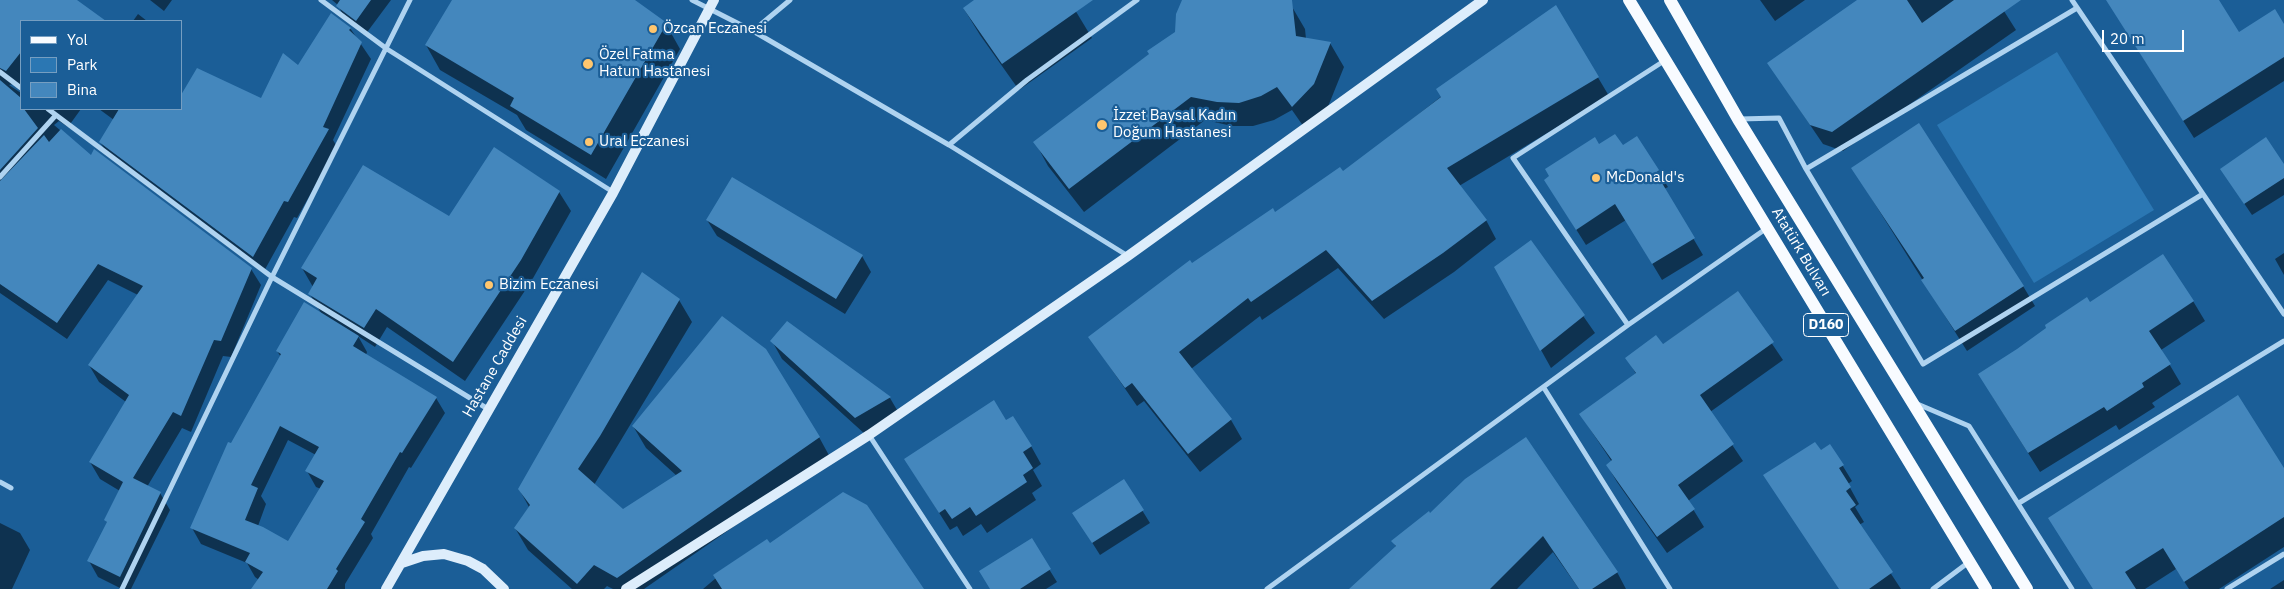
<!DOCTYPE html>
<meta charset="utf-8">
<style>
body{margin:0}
#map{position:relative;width:2284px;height:589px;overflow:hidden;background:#1b5e97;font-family:"IBM Plex Sans",sans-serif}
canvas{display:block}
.legend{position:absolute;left:20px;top:20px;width:162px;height:90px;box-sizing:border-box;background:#1b5e97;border:1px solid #769ec1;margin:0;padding:6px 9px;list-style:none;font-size:15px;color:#fff}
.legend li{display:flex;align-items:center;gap:10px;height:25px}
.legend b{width:25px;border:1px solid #769ec1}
.scale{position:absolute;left:2102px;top:30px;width:82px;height:22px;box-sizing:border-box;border:2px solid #fff;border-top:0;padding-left:6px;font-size:15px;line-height:18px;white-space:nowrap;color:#fff;-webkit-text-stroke:4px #1b5e97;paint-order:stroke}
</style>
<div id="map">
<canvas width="2284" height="589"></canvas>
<ul class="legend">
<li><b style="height:6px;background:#f8fbff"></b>Yol</li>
<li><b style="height:14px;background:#2b77b3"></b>Park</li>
<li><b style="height:14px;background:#4487bd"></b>Bina</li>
</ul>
<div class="scale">20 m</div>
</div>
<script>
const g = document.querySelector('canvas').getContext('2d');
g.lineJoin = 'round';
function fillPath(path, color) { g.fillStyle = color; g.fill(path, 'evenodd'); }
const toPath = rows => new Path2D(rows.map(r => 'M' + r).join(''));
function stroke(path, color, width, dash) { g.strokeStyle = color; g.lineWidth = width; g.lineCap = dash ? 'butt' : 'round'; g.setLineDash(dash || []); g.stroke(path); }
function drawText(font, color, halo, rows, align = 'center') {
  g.font = font + ' "IBM Plex Sans",sans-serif'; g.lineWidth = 4.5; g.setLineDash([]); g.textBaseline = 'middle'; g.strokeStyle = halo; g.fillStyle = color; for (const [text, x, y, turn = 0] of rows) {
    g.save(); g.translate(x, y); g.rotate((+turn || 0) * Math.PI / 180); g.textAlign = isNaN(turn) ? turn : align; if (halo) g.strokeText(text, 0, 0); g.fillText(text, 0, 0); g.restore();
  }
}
const green = toPath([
 [2057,52,2154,210,2034,283,1937,125]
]);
const shadow = toPath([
 [0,0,75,0,104,21,21,21,21,91,13,84,9,85,21,93,21,109,81,109,68,127,59,121,54,125,92,157,251,269,261,285,231,357,223,356,191,432,182,428,147,487,160,493,170,510,131,589,122,589,98,577,89,561,108,524,106,520,120,491,100,479,90,462,126,402,99,382,89,365,138,295,108,280,67,339,0,293],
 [150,0,172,0,164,11],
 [332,0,391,0,365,35,346,21,338,5],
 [453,0,632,0,666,24,680,49,606,179,526,130,517,115,440,70,426,45],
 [977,0,1069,0,1092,38,1019,90,980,35,964,9],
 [1184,0,1288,0,1305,29,1306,39,1330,43,1344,67,1327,109,1306,130,1292,110,1274,120,1253,126,1232,126,1205,120,1084,212,1048,166,1035,142,1177,33],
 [1760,0,1805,0,1775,21],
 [1859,0,1997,0,2016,30,1843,151,1823,144,1768,63],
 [2107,0,2217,0,2239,34,2284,27,2284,81,2194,138],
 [1556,7,1609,96,1459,186,1486,220,1496,239,1454,272,1384,319,1338,268,1262,320,1260,316,1191,369,1231,420,1242,439,1200,472,1144,401,1137,406,1090,338,1192,264,1343,173],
 [138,14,147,21,133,21],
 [350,28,371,59,333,140,337,147,297,218,294,217,263,273,110,158,100,142,114,120,99,109,181,109,261,99,298,67],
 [1637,138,1668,187,1664,189,1703,255,1662,280,1626,220,1586,245,1555,196,1599,146,1622,147],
 [2284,166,2284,195,2252,215,2229,181],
 [1865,188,2023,286,2035,306,1967,351],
 [559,192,571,211,532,280,465,381,387,327,375,347,358,336,367,352,366,355,436,398,445,413,411,468,409,467,371,534,373,538,345,584,345,589,253,589,259,580,255,577,247,563,201,544,192,528,232,445,281,357,277,351,321,313,310,294,313,287,302,268,449,218],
 [288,440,316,455,307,471,316,487,321,489,288,543,258,526,266,504,261,496],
 [707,220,862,256,871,272,845,314,717,236],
 [1531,241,1595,333,1551,368,1541,350],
 [2284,253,2284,275,2275,259],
 [1737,292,1783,360,1710,412,1743,461,1688,501,1704,527,1667,553,1617,482,1607,465,1612,462,1580,414,1636,374,1627,358,1662,345],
 [679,300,692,322,594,485,623,511,677,476,646,448,633,426,819,437,831,459,644,589,613,589,607,586,604,589,572,589,528,550,515,528,529,507,519,489],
 [2193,301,2205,321,2161,350,2181,384,2152,403,2155,407,2119,430,2116,425,2040,472,1991,394,2090,303],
 [772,341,890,398,900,415,866,435,782,359],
 [1006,421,1031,446,1041,464,1033,470,1042,486,1032,493,1036,500,987,533,981,524,963,536,957,526,950,530,905,459],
 [1830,445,1852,481,1848,484,1859,504,1855,507,1864,522,1859,525,1901,589,1839,589,1820,452],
 [2284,470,2284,547,2219,589,2189,589,2176,569,2145,589,2093,589],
 [1465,480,1617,572,1626,589,1579,589,1553,552,1517,589,1351,589,1396,547,1393,541,1430,515],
 [1124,481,1150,523,1100,555,1081,525],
 [866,506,923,589,703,589,716,578,769,545],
 [0,523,20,533,30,550,12,589,0,589],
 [1031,540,1057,582,1046,589,991,589],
 [2284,580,2284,589,2270,589]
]);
const building = toPath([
 [0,0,77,0,106,21,21,21,21,52,6,71,0,68],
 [340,0,371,0,356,21,336,6],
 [452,0,635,0,667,23,591,155,510,106,514,98,425,45],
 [974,0,1093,0,1002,64,963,8],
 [1182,0,1292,0,1296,36,1331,42,1314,84,1292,107,1277,87,1261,96,1239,103,1217,102,1191,97,1069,189,1033,142,1149,54,1147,51,1175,32,1176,14],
 [1857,0,1907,0,1922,23,1954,0,2021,0,1832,132,1810,125,1767,63],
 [2106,0,2219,0,2239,32,2275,9,2284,24,2284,57,2183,121],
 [1556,5,1599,77,1447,168,1487,220,1443,253,1372,301,1326,250,1251,302,1248,298,1179,352,1232,419,1188,454,1132,383,1125,388,1088,337,1190,260,1192,263,1273,208,1275,212,1340,167,1343,171,1441,97,1436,89],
 [331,13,351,28,349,30,362,42,323,127,329,129,288,202,284,201,253,257,99,142,119,109,181,109,181,95,197,68,261,98,283,53,298,65],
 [0,80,21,98,21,109,24,109,38,128,0,170],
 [1919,123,2024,286,1955,331,1921,280,1924,278,1851,168],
 [61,129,91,155,94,149,252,268,221,341,214,340,181,416,173,412,133,478,161,492,120,577,87,561,107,522,104,520,123,482,89,462,129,395,88,365,143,286,98,264,57,323,0,284,0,181,44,135,49,142],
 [1615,134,1623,145,1637,136,1659,170,1656,173,1695,238,1652,264,1615,204,1576,230,1544,180,1549,176,1545,169,1595,137,1599,144],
 [2266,137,2284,164,2284,178,2244,204,2220,169],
 [494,147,560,191,521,260,453,362,376,309,364,328,308,294,317,278,301,268,363,165,449,216],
 [732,177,863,255,836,299,706,220],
 [1531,240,1585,315,1540,351,1494,267],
 [2163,254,2194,301,2149,331,2171,364,2142,383,2144,387,2107,411,2104,407,2028,453,1978,374,2017,349,2046,328,2045,325,2087,297,2090,302],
 [642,272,680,299,600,436,578,469,623,509,682,471,632,426,722,316,766,349,820,437,617,578,594,565,577,584,514,528,530,505,518,489],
 [1738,291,1774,342,1700,395,1734,444,1678,485,1695,509,1657,537,1606,465,1612,460,1579,414,1636,373,1625,358,1656,335,1663,344],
 [304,302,359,336,353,346,437,397,402,453,400,452,361,519,365,522,336,569,338,571,327,589,251,589,263,572,245,562,250,553,190,528,228,442,231,443,281,354,276,351],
 [280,426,319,447,305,471,324,481,288,541,263,527,245,520,258,488,251,485],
 [787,321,891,397,855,418,770,341],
 [2238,395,2284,468,2284,517,2184,582,2163,548,2125,572,2136,589,2093,589,2048,518],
 [994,400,1006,420,1013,416,1032,446,1023,452,1033,468,1023,475,1027,482,976,516,970,507,952,519,945,509,939,513,904,459],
 [1526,437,1618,572,1592,589,1579,589,1543,536,1490,589,1349,589,1396,546,1391,541,1429,511,1430,513,1465,479],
 [1815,442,1821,450,1830,444,1844,465,1839,468,1851,487,1846,491,1856,505,1850,509,1893,572,1869,589,1839,589,1763,475],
 [1124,479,1144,510,1092,543,1072,513],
 [843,492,867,505,924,589,722,589,713,575,767,539,770,543],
 [1032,538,1051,569,1020,589,990,589,979,571]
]);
const minor = toPath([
 [321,0,387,49,613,192],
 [692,0,753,31,949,145,1128,256],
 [2072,0,2284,314],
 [753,31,790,0],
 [0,72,21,88],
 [48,109,272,277,488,409],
 [1740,119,1779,118,1806,169,1923,364,2203,194],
 [949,145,1027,80,1137,0],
 [1806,169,2077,8],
 [0,177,56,115],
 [1628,325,1513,158,1664,61],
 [1544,388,1670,589],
 [1915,403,1969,426,2072,589],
 [869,435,970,589],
 [0,482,11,488],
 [2019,503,2284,341],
 [122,589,272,277,410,0],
 [1267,589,1628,325,1767,228],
 [1933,589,1969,562],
 [2227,589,2284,554]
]);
const secondary = toPath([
 [402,563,423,556,444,554,468,561,483,569,504,589],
 [386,589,613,193,714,0],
 [626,589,869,435,1128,256,1483,0]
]);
const primary = toPath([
 [1629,0,1986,589],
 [1670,0,1738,119,2027,589]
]);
const markers = [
 [653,29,5,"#ffc66e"],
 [588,64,6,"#ffc66e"],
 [1102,125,6,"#ffc66e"],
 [589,142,5,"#ffc66e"],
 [1596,178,5,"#ffc66e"],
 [489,285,5,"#ffc66e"]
];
const shields = [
 [1826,325,45]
];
const shieldNames = [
 ["D160",1826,325]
];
const poiNames = [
 ["Özcan Eczanesi",663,29],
 ["Özel Fatma",599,55],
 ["Hatun Hastanesi",599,72],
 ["İzzet Baysal Kadın",1113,116],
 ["Doğum Hastanesi",1113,133],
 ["Ural Eczanesi",599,142],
 ["McDonald's",1606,178],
 ["Bizim Eczanesi",499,285]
];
const streetNames = [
 ["Atatürk Bulvarı",1801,252,59],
 ["Hastane Caddesi",495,367,-60]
];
fillPath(green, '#2b77b3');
fillPath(shadow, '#0007');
fillPath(building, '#4487bd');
stroke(minor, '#afd3f0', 5);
stroke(secondary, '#ddedfb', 10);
stroke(primary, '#f8fbff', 12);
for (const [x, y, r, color] of markers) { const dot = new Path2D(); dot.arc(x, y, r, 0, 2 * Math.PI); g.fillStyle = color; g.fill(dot); stroke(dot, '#1b5e97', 2); }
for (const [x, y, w] of shields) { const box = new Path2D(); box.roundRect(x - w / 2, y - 11.5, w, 23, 4); g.fillStyle = '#1b5e97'; g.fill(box); stroke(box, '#fff', 1); }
drawText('bold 14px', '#fff', null, shieldNames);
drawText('15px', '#fff', '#1b5e97', poiNames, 'left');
drawText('15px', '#fff', '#1b5e97', streetNames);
</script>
